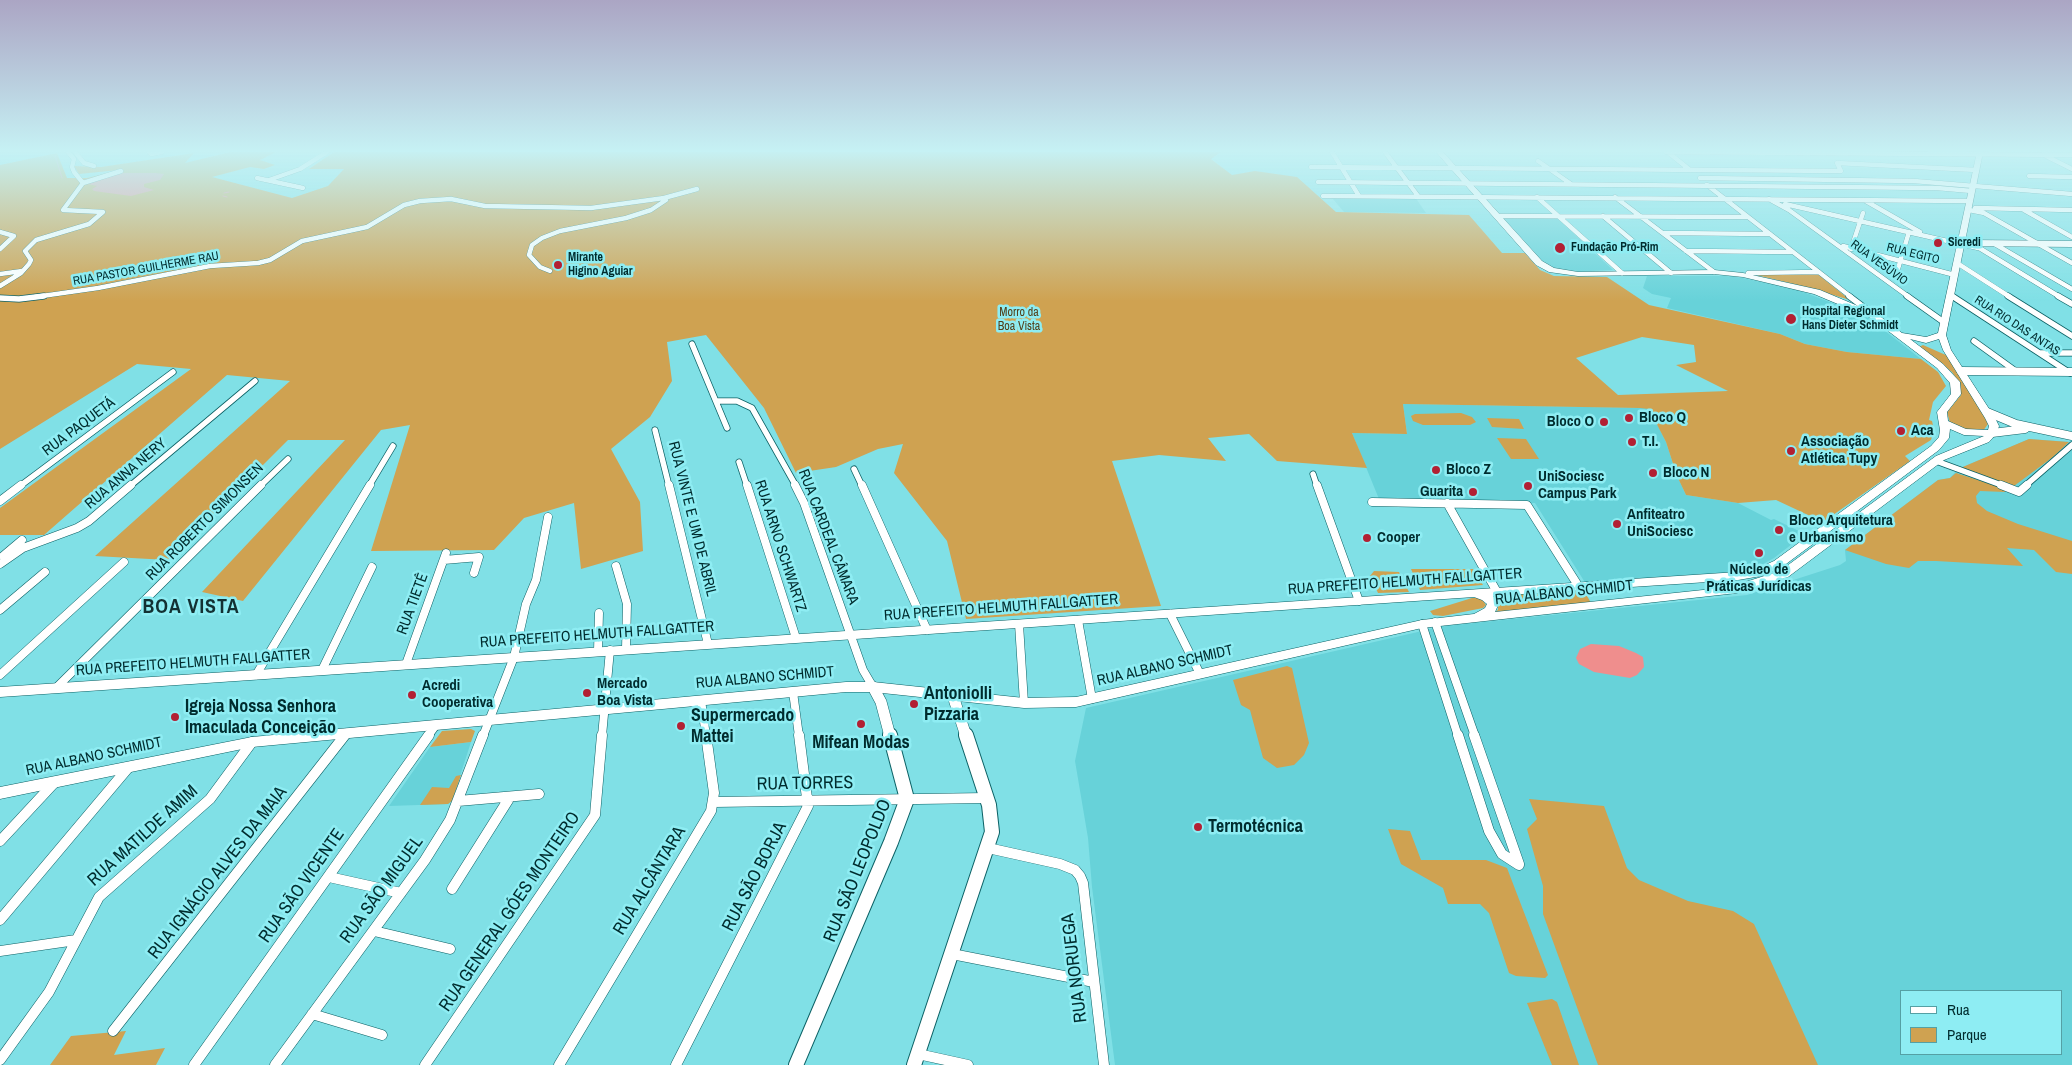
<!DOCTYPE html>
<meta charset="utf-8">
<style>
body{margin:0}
#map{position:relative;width:2072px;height:1065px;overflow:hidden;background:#80e0e6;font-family:"Archivo Narrow",sans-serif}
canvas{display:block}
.legend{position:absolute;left:1900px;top:990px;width:162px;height:65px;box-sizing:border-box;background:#8eedf3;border:1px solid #55a0a4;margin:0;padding:6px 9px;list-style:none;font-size:15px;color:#002c2e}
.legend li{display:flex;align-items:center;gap:10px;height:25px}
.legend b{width:25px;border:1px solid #55a0a4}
</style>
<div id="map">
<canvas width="2072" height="1065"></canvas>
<ul class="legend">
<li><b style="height:6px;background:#fff"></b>Rua</li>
<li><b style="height:14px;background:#cfa251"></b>Parque</li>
</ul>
</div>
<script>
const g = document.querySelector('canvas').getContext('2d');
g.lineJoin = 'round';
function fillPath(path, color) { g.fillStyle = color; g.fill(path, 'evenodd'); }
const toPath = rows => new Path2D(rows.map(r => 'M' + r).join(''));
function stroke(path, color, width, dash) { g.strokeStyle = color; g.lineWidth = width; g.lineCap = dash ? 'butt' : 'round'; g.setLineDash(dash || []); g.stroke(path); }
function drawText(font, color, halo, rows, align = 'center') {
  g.font = font + ' "Archivo Narrow",sans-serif'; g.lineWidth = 5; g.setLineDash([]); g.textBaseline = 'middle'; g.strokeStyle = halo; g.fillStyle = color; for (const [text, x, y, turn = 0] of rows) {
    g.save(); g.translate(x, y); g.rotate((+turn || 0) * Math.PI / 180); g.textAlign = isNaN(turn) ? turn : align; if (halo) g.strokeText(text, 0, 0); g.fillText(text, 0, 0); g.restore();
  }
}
const built = toPath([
 [1415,197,1426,213,1344,212,1332,198],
 [1503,218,1558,219,1613,270,1566,272,1545,265],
 [1647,276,1732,276,1793,288,1866,316,1921,359,1847,352,1805,344,1780,334,1667,308,1671,298,1652,294,1643,288],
 [1403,404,1649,408,1666,442,1677,476,1686,495,1738,503,1771,520,1774,519,1805,534,1774,558,1749,572,1586,584,1535,503,1379,499,1352,433,1407,434],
 [2029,439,2072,442,2072,1065,1115,1065,1092,887,1088,838,1075,761,1086,708,1444,626,1747,595,1840,565,1846,561,1845,550,1938,480,1950,478,1958,469],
 [1901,991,2061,991,2061,1054,1901,1054],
 [471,742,452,801,448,804,389,806,430,747]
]);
const green = toPath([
 [230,152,276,152,260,160,275,165,264,169,250,167,212,177,292,198,328,186,344,169,309,169,334,152,1221,152,1211,159,1232,175,1255,171,1297,177,1336,212,1469,215,1502,253,1525,253,1540,270,1554,276,1607,277,1649,305,1780,334,1805,344,1847,352,1921,359,1938,372,1946,386,1933,402,1929,420,1932,421,1934,430,1931,440,1905,456,1910,461,1823,522,1776,500,1738,503,1686,495,1677,476,1666,442,1649,409,1640,408,1403,404,1407,434,1352,433,1367,468,1277,461,1249,434,1208,438,1226,461,1159,455,1112,461,1161,606,966,619,947,541,894,473,903,444,878,449,836,467,796,473,764,408,706,335,667,342,672,381,650,417,611,449,640,502,643,551,581,569,574,503,524,518,494,550,371,551,410,425,381,430,243,601,202,592,345,440,288,440,168,560,95,556,290,381,227,375,44,535,0,535,0,508,191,369,137,364,0,449,0,165,57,153,67,178,87,178,119,170,79,174,74,166,101,167,194,153,185,163],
 [1642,337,1694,345,1696,362,1676,365,1728,391,1618,395,1576,358],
 [1814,274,1819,275,1850,300,1806,287,1756,275],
 [1923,345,1948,356,1984,413,1988,424,1983,431,1969,431,1950,423,1947,412,1961,395,1960,384,1952,372,1919,347],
 [1461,413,1472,417,1476,422,1470,425,1423,425,1413,421,1411,416,1415,414],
 [1487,418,1519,419,1524,429,1492,427],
 [1497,438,1526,439,1539,459,1511,459],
 [2029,439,2069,442,2053,457,2014,486,1958,469],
 [1956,473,2006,489,2005,492,1980,491,1976,496,1977,503,1987,511,2018,524,2072,541,2072,574,2056,572,2034,550,2007,548,2023,566,1936,561,1918,561,1909,568,1886,564,1845,550,1938,480,1950,478],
 [1411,569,1473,569,1483,585,1420,590],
 [1374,571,1399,572,1409,592,1378,593,1370,576],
 [1577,591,1586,594,1591,603,1493,613,1498,610,1498,605,1488,596],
 [1472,598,1481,598,1486,605,1483,608,1443,616,1433,615,1430,611],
 [1287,666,1292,668,1309,743,1304,755,1294,765,1277,768,1263,758,1250,710,1241,705,1233,680],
 [471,729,475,731,471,742,430,747,442,731],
 [461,775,452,801,448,804,420,805,432,787,449,788,456,776],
 [1529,799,1604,806,1627,868,1639,880,1688,901,1733,911,1754,924,1818,1065,1598,1065,1543,914,1543,886,1527,829,1537,819],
 [1388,829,1410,831,1421,860,1486,860,1507,868,1548,975,1545,978,1516,976,1509,973,1489,913,1480,904,1448,904,1443,888,1401,864],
 [1552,999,1557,1002,1579,1065,1552,1065,1527,1003],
 [126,1031,114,1055,165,1048,156,1065,50,1065,71,1036]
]);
const water = toPath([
 [118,173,155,173,164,174,160,180,144,184,144,187,154,190,131,196,94,191,92,189,97,186,88,184],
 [1591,644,1619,646,1636,653,1643,657,1644,667,1637,675,1630,678,1594,672,1579,664,1576,658,1580,649]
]);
const stream = toPath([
 [55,155,62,178],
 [224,193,229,192],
 [223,196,227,197]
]);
const streetFar3 = toPath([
 [75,152,84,163,94,166],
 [149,152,151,154,162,152],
 [1332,152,1359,196],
 [1385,152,1418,196],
 [1666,152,2072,155],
 [1669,153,1690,170],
 [2046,156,2072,169],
 [1538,161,1571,184],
 [1311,167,1841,171,1837,163,1977,170],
 [2029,176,2072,177],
 [257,178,303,188],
 [1700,178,1914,181,2072,194],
 [269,180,300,169,327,152],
 [1318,182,1937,188,1972,191],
 [83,183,121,171],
 [1707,185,1851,297],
 [1323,196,1970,201],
 [1537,197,1622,273],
 [1615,197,1714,272],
 [664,198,697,189],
 [1769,199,1789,210,1909,297],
 [1864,200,1920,232],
 [1787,208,1785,204,1978,248],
 [1975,208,2072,210],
 [1969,210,1984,213,2072,263],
 [2024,210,2072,237],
 [1496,216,1748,217],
 [1603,216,1671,273],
 [0,232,14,236,0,249],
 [1663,233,1770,234],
 [1993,243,2072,289],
 [1843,246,1955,275],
 [1976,246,2060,297],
 [1851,249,1863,213],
 [1686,251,1793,252],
 [1957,263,2010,297],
 [0,274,22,271],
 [1751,276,1748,273,1819,272],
 [1903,276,1897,272,1909,232],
 [0,286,21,273,29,264,31,260,25,251,36,240,89,224,103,212,63,210,83,183,74,172,72,167,74,159,68,152],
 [1951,295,1954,297],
 [35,297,98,288,210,266,258,263,270,260,302,241,367,227,404,205,420,201,451,199,485,206,591,208,664,198,666,200,651,210,626,218,560,231,542,238,532,245,529,255,540,267,550,271]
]);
const streetFar2 = toPath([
 [1849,296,1874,315],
 [1907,296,1945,323],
 [1952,296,2070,373],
 [2008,296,2072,336],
 [2058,296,2072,304],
 [0,298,19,299,44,296],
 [1974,341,2017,372],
 [692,344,727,428],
 [2040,353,2072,353],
 [716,401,737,401,752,408,796,486],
 [655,430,669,486],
 [1936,461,2004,486],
 [739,462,747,486],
 [854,469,862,486],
 [1313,474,1317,486],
 [20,486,173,372],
 [130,486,255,381],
 [260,486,288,459],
 [369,486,393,446],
 [2025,486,2072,445]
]);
const streetFar1 = toPath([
 [669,485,708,644],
 [747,485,796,638],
 [795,485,804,503,863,670,873,687],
 [862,485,927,630],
 [1317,485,1359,601],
 [2001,485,2019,492,2027,485],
 [0,501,21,485],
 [1372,502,1527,505,1579,587],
 [1447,503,1497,592],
 [3,556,22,540],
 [444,560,479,557,474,573],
 [0,564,23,548,77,528,89,521,131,485],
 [616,566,627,604,626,649],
 [0,610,45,572],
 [1170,614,1200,674],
 [1078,620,1092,699],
 [1435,622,1475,736],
 [1019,624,1024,703],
 [1422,624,1458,736],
 [598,651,599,613],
 [406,664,446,553],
 [322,670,372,567],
 [0,675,124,562],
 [256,675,370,485],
 [56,688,261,485],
 [793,692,799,736],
 [701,700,706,736],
 [344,736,347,733],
 [428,736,436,725],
 [483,736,514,657,526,604,536,580,548,517],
 [602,736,610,650]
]);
const street = toPath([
 [1458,735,1489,831,1502,854,1519,865],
 [1474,735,1519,864],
 [458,801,539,794],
 [714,802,986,798],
 [0,841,54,783],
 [988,848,1060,864,1075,870,1080,876,1083,883,1104,1065],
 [329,877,401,893],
 [452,889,510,797],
 [0,920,128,768],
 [374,931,450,949],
 [0,951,76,940],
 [952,954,1094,982],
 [312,1014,382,1035],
 [113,1031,345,735],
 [918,1054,968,1065],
 [0,1060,49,992,99,897,210,799,252,742],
 [194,1065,429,735],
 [275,1065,425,860,450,820,483,735],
 [425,1065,595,815,602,735],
 [559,1065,711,811,714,793,706,735],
 [676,1065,808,806,799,735]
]);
const secondaryFar3 = toPath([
 [1961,245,1972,243,2072,244]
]);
const secondaryFar2 = toPath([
 [1961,371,2072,372],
 [1987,412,2016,424,2072,436],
 [1992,433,2025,429]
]);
const secondaryFar1 = toPath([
 [873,687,881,702,890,736],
 [953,696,966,736]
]);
const secondary = toPath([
 [796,1065,891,842,907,799,890,735],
 [914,1065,992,832,989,805,966,735]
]);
const primary = toPath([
 [1436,152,1443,152,1542,261,1554,268,1578,272,1714,270,1743,273,1820,290,1877,314,1902,333,1926,337,1938,333,1977,152,1983,152,1946,335,1951,350,1995,418,1999,426,1997,433,1989,442,1944,460,1788,577,1737,593,1422,628,1076,707,1024,708,873,692,846,692,252,747,0,799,0,787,252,737,846,682,873,682,1024,698,1076,697,1422,620,1474,614,1485,608,1487,604,1482,600,1474,597,0,697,0,687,1738,572,1754,570,1774,561,1931,446,1939,437,1940,430,1937,412,1951,394,1950,383,1937,368,1871,318,1814,294,1743,277,1714,274,1578,276,1549,272,1536,265,1436,152],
 [1910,339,1926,343,1939,339,1943,350,1985,418,1989,426,1988,430,1966,429,1948,421,1947,412,1961,394,1960,382,1943,364,1910,339],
 [1950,429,1964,435,1984,436,1936,456,1780,571,1736,585,1703,590,1495,612,1499,603,1493,596,1738,580,1761,576,1782,567,1939,450,1949,438,1950,429]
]);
const markers = [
 [1938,243,5,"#b22033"],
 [1560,248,6,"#b22033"],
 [558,265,5,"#b22033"],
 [1791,319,6,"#b22033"],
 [1629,418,5,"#b22033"],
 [1604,422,5,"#b22033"],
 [1901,431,5,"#b22033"],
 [1632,442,5,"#b22033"],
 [1791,451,5,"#b22033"],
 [1436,470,5,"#b22033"],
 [1653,473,5,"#b22033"],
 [1528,486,5,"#b22033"],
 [1473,492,5,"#b22033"],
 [1617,524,5,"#b22033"],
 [1779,530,5,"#b22033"],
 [1367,538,5,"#b22033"],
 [1759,553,5,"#b22033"],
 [587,693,5,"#b22033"],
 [412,695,5,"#b22033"],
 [914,704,5,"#b22033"],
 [175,717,5,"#b22033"],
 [861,724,5,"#b22033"],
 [681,726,5,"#b22033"],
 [1198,827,5,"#b22033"]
];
const farPoinames = [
 ["Sicredi",1948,243],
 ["Fundação Pró-Rim",1571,248],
 ["Mirante",568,258],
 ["Higino Aguiar",568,272],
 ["Hospital Regional",1802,312],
 ["Hans Dieter Schmidt",1802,326]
];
const farStreetnames = [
 ["RUA EGITO",1913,254,14],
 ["RUA VESÚVIO",1879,263,36],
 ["RUA PASTOR GUILHERME RAU",146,269,-10],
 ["RUA RIO DAS ANTAS",2017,326,33]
];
const farParknames = [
 ["Morro da",1019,313],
 ["Boa Vista",1019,327]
];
const poiNames = [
 ["Bloco Q",1639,418],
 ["Bloco O",1594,422,"right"],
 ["Aca",1911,431],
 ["T.I.",1642,442],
 ["Associação",1801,442],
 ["Atlética Tupy",1801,459],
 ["Bloco Z",1446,470],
 ["Bloco N",1663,473],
 ["UniSociesc",1538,477],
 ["Campus Park",1538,494],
 ["Guarita",1463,492,"right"],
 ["Anfiteatro",1627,515],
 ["UniSociesc",1627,532],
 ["Bloco Arquitetura",1789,521],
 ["e Urbanismo",1789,538],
 ["Cooper",1377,538],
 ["Núcleo de",1759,570,"center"],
 ["Práticas Jurídicas",1759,587,"center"],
 ["Mercado",597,684],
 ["Boa Vista",597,701],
 ["Acredi",422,686],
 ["Cooperativa",422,703]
];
const streetNames = [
 ["RUA PAQUETÁ",79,427,-37],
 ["RUA ANNA NERY",126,474,-40],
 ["RUA VINTE E UM DE ABRIL",692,519,76],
 ["RUA ROBERTO SIMONSEN",205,522,-45],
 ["RUA CARDEAL CÂMARA",828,537,69],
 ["RUA ARNO SCHWARTZ",780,546,72],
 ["RUA PREFEITO HELMUTH FALLGATTER",1405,582,-4],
 ["RUA ALBANO SCHMIDT",1564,593,-6],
 ["RUA TIETÊ",413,604,-70],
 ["RUA PREFEITO HELMUTH FALLGATTER",1001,608,-4],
 ["RUA PREFEITO HELMUTH FALLGATTER",597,635,-4],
 ["RUA PREFEITO HELMUTH FALLGATTER",193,663,-4],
 ["RUA ALBANO SCHMIDT",1165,666,-13],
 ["RUA ALBANO SCHMIDT",765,678,-5],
 ["RUA ALBANO SCHMIDT",94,757,-12]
];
const nearPoinames = [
 ["Antoniolli",924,694],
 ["Pizzaria",924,715],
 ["Igreja Nossa Senhora",185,707],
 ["Imaculada Conceição",185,728],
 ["Supermercado",691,716],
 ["Mattei",691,737],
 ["Mifean Modas",861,743,"center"],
 ["Termotécnica",1208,827]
];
const nearStreetnames = [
 ["RUA TORRES",805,784,-1],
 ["RUA MATILDE AMIM",143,836,-42],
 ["RUA SÃO LEOPOLDO",858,871,-68],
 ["RUA IGNÁCIO ALVES DA MAIA",218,873,-52],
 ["RUA SÃO BORJA",755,877,-63],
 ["RUA ALCÂNTARA",650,881,-59],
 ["RUA SÃO VICENTE",302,886,-55],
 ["RUA SÃO MIGUEL",382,890,-54],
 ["RUA GENERAL GÓES MONTEIRO",510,912,-56],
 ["RUA NORUEGA",1075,968,-97]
];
const districtNames = [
 ["BOA VISTA",191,608]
];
fillPath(built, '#67d2d9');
fillPath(green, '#cfa251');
fillPath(water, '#ef8e8d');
stroke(stream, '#ef8e8d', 1);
stroke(streetFar3, '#0c6165', 5);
stroke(streetFar2, '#0c6165', 7);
stroke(streetFar1, '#0c6165', 9);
stroke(street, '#0c6165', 11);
stroke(secondaryFar3, '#0c6165', 7);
stroke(secondaryFar2, '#0c6165', 9);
stroke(secondaryFar1, '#0c6165', 12);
stroke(secondary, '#0c6165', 16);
stroke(primary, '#0c6165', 1);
stroke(streetFar3, '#fff', 4.5);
stroke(streetFar2, '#fff', 5.5);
stroke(streetFar1, '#fff', 8);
stroke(street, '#fff', 10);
stroke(secondaryFar3, '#fff', 6);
stroke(secondaryFar2, '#fff', 8);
stroke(secondaryFar1, '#fff', 11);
stroke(secondary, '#fff', 14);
fillPath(primary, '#fff');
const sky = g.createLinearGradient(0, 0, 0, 301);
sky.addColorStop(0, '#aba5c4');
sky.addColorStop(0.5, '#c6f1f4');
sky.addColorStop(1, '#c6f1f400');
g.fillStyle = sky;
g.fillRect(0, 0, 2072, 301);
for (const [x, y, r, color] of markers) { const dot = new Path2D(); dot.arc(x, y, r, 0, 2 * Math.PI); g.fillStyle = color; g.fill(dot); stroke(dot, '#8eedf3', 2); }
drawText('bold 12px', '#002c2e', '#8eedf3', farPoinames, 'left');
drawText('12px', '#002c2e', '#8eedf3', farStreetnames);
drawText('12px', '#523f1a', '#8eedf3', farParknames);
drawText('bold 15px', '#002c2e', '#8eedf3', poiNames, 'left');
drawText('15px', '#002c2e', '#8eedf3', streetNames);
drawText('bold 18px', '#002c2e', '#8eedf3', nearPoinames, 'left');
drawText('18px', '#002c2e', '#8eedf3', nearStreetnames);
g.letterSpacing = '1px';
drawText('bold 20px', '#133133', '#8eedf3', districtNames);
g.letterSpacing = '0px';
</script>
